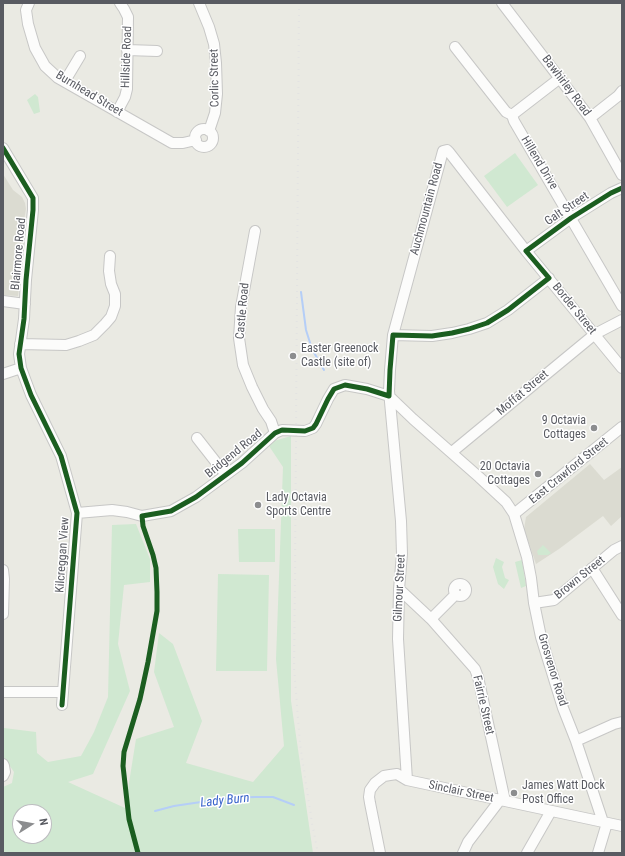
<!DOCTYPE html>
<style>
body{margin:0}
#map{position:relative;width:625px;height:856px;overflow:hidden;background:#eaeae3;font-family:"Roboto Condensed",sans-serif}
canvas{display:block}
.frame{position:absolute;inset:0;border:4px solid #595b62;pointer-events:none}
.north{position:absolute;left:12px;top:804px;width:40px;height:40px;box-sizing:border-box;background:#fff;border:1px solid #bdbdc0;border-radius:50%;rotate:79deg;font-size:11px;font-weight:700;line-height:16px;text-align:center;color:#595b62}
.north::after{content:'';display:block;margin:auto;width:14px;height:18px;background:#8c8d8f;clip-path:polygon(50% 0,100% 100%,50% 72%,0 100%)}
</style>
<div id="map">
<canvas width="625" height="856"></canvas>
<div class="frame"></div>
<div class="north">N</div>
</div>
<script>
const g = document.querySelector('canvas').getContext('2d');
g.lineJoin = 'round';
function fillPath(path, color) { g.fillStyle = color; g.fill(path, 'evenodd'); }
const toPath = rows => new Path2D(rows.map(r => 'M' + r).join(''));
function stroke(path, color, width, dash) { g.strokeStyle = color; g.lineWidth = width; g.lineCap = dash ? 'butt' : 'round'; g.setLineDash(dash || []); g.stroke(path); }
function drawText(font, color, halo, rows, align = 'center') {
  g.font = font + ' "Roboto Condensed",sans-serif'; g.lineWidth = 3; g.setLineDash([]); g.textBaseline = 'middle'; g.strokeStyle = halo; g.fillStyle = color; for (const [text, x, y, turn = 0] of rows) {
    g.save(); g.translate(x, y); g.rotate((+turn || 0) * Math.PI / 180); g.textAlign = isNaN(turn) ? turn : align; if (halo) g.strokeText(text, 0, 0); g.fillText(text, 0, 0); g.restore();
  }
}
const education = toPath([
 [3,174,13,190,22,197,25,203,26,209,21,238,22,260,18,296,3,295],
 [590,464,604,480,622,467,622,516,611,526,603,516,559,549,536,564,524,529,526,517]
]);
const green = toPath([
 [35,94,38,97,40,112,34,114,27,100],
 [515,153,538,185,507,207,484,176],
 [291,436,291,701,313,853,3,853,3,787,12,783,14,772,3,756,4,728,36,732,37,753,48,762,81,756,94,732,108,697,112,525,136,524,150,559,150,582,124,585,118,644,130,691,93,774,68,782,125,808,136,739,174,727,154,672,159,633,173,644,202,721,186,763,253,782,284,746,276,659,283,467,267,443],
 [20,812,44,812,44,836,20,836],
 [238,529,275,529,275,562,239,562],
 [543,545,551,553,548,555,538,555,537,551],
 [496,558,504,562,502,567,505,578,509,580,504,589,498,584,493,567],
 [522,560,526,586,521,588,515,562],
 [218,574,269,575,267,671,216,671]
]);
const stream = toPath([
 [301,292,306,330,312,349,324,370],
 [155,811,174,806,228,798,255,797,273,797,294,805]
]);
const minor = toPath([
 [29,3,26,10,28,24,35,48,45,66,58,78,172,143,183,143,196,140],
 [199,3,209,27,214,44,216,63,217,94,215,113,209,131],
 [502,3,590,118,622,175],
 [455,47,506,112,512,115],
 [127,50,157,51],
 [65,81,80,56],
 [117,112,125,97,127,89,128,17,124,9,120,3],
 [512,115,514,121,622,306],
 [512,115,560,78],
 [590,118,618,96,622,91],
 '195 138a9 9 0 1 1 18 0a9 9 0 1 1-18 0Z',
 [3,148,33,198,33,210,26,280,24,319,19,354,21,368,31,395,61,456,77,513,62,705],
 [255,231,241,307,239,338,243,365,252,387,263,409,271,421,275,433],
 [526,251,571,218,611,193,622,188],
 [3,301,25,304],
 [393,335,432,336,452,333,469,329,487,323,508,310,549,278],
 [20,344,66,345,79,341,94,335,105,324,111,317,115,306,115,294,111,284,109,271,110,256],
 [3,374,21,368],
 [197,438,226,475],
 [452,452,595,334,622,320],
 [77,513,112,510,127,512,142,516,171,511,196,497,242,463,275,433,282,430,305,431,313,428,316,424,328,399,334,389,345,385,367,389,389,396,413,419,479,477,506,502,514,514,527,557,531,578,534,603,541,637,563,708,576,741,603,822],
 [514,514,622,427],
 [592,568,622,615],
 [3,570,4,579,3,614],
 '454 590a6 6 0 1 1 12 0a6 6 0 1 1-12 0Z',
 [399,589,431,619,475,669,478,677,505,801],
 [534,603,554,600,614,550,622,546],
 [431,619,455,595],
 [3,692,63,692],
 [576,741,614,724,622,722],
 [3,764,4,766,5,772,3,776],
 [407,780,398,639,399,589,402,554,401,521,389,391,390,370,393,335,443,151,447,150,449,152,526,251,622,368],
 [380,853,370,803,369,797,370,790,375,783,384,776,390,775,397,774,407,780,622,826],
 [463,853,468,842,500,800],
 [527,853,551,811],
 [598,853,607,823]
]);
const rail = toPath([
 [299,3,295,579,294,667,300,744,312,823,318,853]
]);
const cycleway = toPath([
 [3,148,33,198,33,210,26,280,24,319,19,354,21,368,31,395,61,456,77,513,62,705],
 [138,853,129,819,123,766,124,752,140,699,148,662,157,611,157,592,156,568,153,555,143,526,142,516,171,511,196,497,242,463,275,433,282,430,305,431,313,428,316,424,328,399,334,389,345,385,367,389,389,396,390,370,393,335,432,336,452,333,469,329,487,323,508,310,549,278,526,251,571,218,611,193,622,188]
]);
const markers = [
 [293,356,4,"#8c8d8f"],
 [594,428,4,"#8c8d8f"],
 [538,474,4,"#8c8d8f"],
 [258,505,4,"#8c8d8f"],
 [514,793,4,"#8c8d8f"]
];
const streetNames = [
 ["Hillside Road",127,57,-88],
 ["Corlic Street",215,78,-91],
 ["Bawhirley Road",566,86,53],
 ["Burnhead Street",89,94,31],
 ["Hillend Drive",539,163,59],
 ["Auchmountain Road",427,209,-75],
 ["Galt Street",567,209,-34],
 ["Blairmore Road",19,254,-85],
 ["Border Street",574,309,51],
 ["Castle Road",243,311,-85],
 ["Moffat Street",523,393,-40],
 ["Bridgend Road",234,454,-39],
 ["East Crawford Street",569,471,-39],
 ["Kilcreggan View",63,555,-86],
 ["Brown Street",580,578,-39],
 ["Gilmour Street",400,588,-87],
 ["Grosvenor Road",552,670,73],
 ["Fairrie Street",483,705,77],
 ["Sinclair Street",461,792,12]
];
const poiNames = [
 ["Easter Greenock",301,349],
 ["Castle (site of)",301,363],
 ["9 Octavia",586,421,"right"],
 ["Cottages",586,435,"right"],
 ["20 Octavia",530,467,"right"],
 ["Cottages",530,481,"right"],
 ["Lady Octavia",266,498],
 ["Sports Centre",266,512],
 ["James Watt Dock",522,786],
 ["Post Office",522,800]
];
const waterNames = [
 ["Lady Burn",225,801,-6]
];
fillPath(education, '#dbdbd1');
fillPath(green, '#d0e8d1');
stroke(stream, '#b5cef7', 2);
stroke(minor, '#c7c7c6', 12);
stroke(minor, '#fcfcfb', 10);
stroke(rail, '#e3e3e2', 2, [1, 5]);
stroke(cycleway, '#1b5e20', 5);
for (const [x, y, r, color] of markers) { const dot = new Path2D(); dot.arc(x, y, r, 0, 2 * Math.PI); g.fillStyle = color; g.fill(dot); stroke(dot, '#fff', 1.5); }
drawText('12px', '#595b62', '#fff', streetNames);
drawText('12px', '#595b62', '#fff', poiNames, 'left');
drawText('italic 13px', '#3863cb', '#fff', waterNames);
</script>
